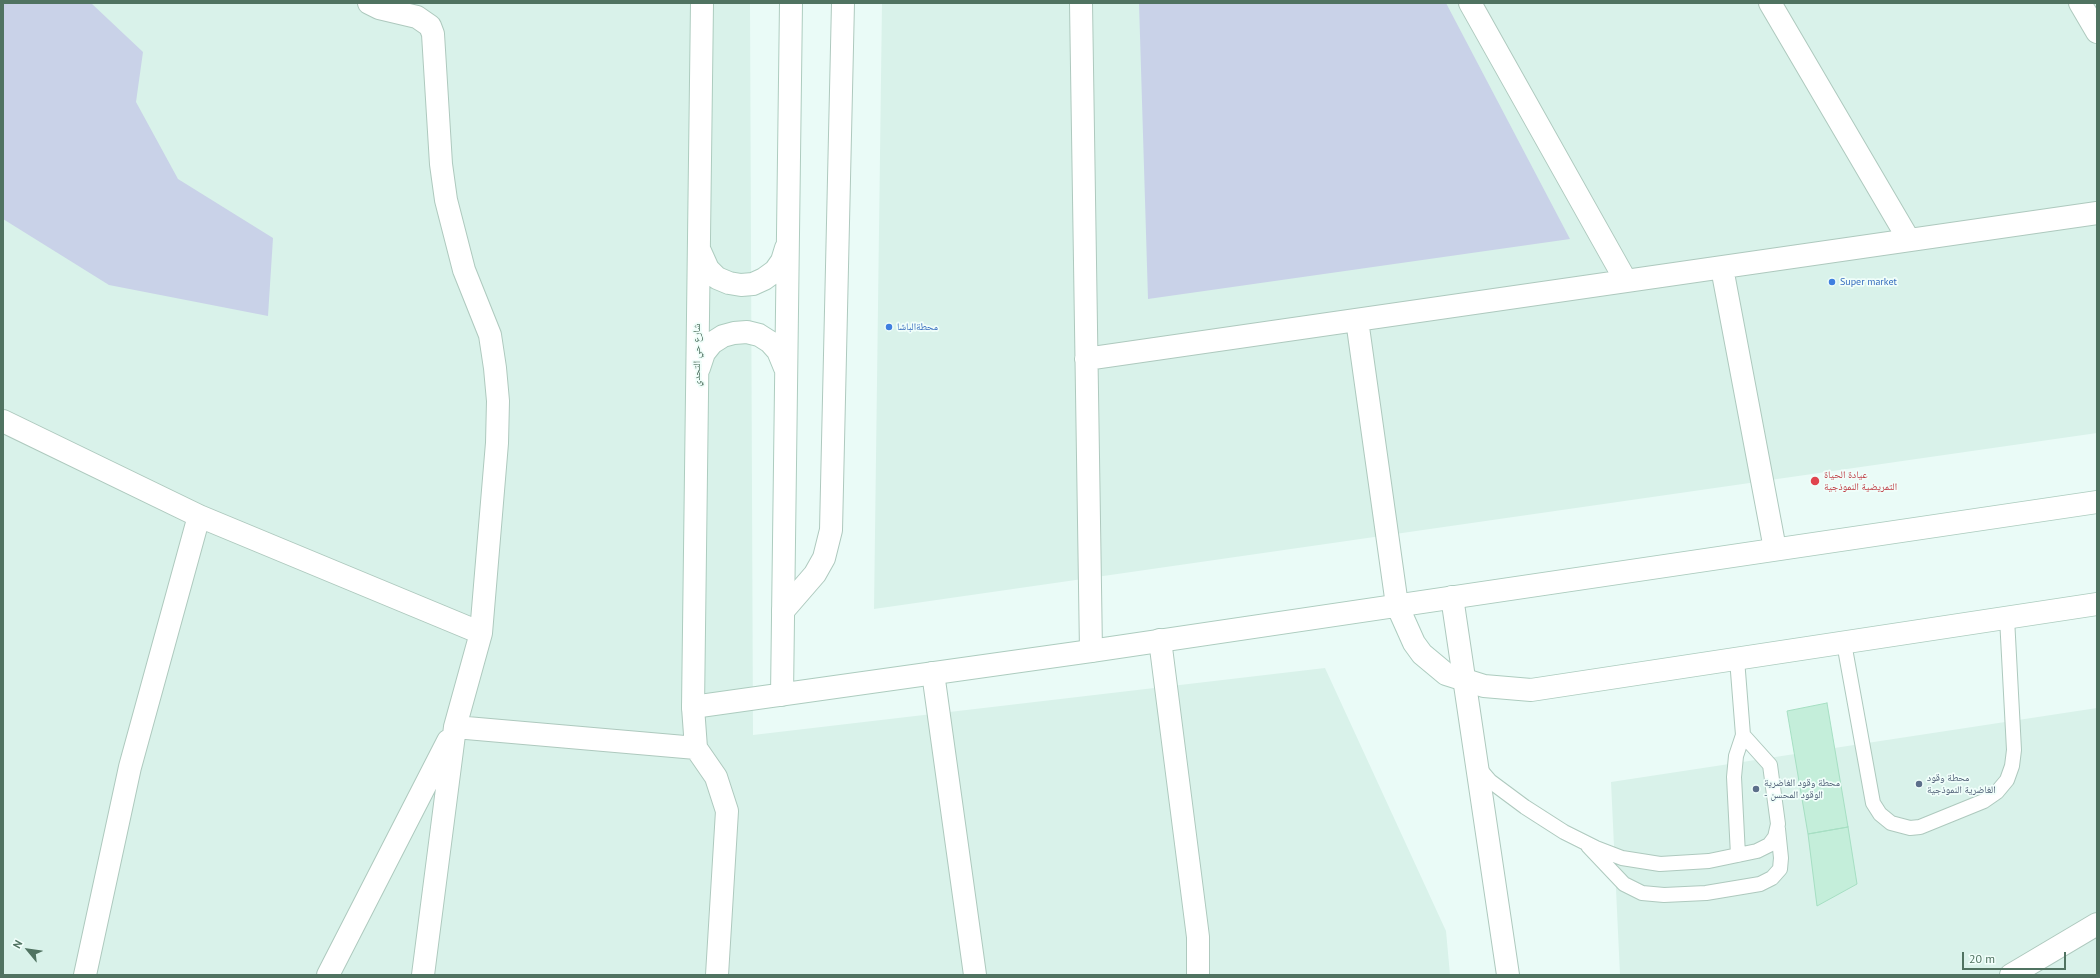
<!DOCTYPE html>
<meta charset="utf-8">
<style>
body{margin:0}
#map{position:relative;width:2100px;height:978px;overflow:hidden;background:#eafbf7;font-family:"PT Sans",sans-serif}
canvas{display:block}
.frame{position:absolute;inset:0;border:4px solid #507361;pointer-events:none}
.north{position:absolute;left:8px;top:930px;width:40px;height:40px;-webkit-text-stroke:3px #f0fefa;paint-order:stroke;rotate:299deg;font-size:11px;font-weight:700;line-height:16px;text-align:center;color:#507361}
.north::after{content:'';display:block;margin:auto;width:14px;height:18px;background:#507361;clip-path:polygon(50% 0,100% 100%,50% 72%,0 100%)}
.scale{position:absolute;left:1962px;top:952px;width:104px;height:18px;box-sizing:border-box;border:2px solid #507361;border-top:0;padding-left:5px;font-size:12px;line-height:14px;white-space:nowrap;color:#507361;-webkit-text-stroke:3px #f0fefa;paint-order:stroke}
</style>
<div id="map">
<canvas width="2100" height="978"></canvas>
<div class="frame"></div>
<div class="north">N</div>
<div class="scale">20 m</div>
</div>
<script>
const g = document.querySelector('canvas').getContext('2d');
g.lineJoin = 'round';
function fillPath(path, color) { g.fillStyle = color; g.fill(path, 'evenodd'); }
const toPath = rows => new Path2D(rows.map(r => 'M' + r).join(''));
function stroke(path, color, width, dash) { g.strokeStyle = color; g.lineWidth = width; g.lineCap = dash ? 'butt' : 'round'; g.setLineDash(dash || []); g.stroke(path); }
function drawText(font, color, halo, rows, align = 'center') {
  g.font = font + ' "PT Sans","Noto Naskh Arabic",sans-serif'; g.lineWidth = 3.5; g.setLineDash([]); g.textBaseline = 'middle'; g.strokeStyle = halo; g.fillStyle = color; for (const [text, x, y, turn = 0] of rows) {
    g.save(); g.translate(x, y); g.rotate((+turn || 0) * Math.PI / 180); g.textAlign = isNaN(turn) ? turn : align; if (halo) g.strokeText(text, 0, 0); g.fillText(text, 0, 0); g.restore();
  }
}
const residential = toPath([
 [62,3,750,3,753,735,1325,668,1446,931,1450,975,3,975,3,186],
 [882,3,2097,3,2097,433,874,609],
 [2097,708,2097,975,1620,975,1611,782]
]);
const green = toPath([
 [3,3,91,3,143,52,136,102,178,179,273,238,268,316,109,285,3,219],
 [1139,3,1446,3,1570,239,1148,299]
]);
const building = toPath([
 [1827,703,1848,827,1808,834,1787,711,1827,703],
 [1848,827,1857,884,1817,906,1808,834,1848,827]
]);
const service = toPath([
 [1844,643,1873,803,1880,814,1891,823,1910,828,1920,827,1984,801,1997,792,2007,780,2012,766,2014,750,2007,618],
 [1737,659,1743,735,1736,756,1734,777,1738,855],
 [1478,767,1490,781,1525,807,1564,832,1596,848,1622,858,1660,864,1709,861,1757,851,1769,845,1775,837,1778,824,1770,765,1743,735],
 [1588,846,1624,884,1642,893,1664,895,1706,893,1760,884,1772,878,1780,869,1781,858,1778,829]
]);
const minor = toPath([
 [369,3,379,8,417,17,430,26,433,34,441,164,446,200,464,270,490,335,495,368,498,401,497,443,481,633,455,727,423,975],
 [1081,3,1091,651],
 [1470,3,1626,281],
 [1770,3,1909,240],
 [2080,3,2097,32],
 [1722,268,1775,549],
 [1357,320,1397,605],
 [1086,359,2097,213],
 [3,421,199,516,481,633],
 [783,611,815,574,824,558,831,530,843,3],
 [1160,640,1198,937,1198,975],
 [933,673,975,975],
 [693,707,696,748,716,777,727,811,717,975],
 [455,727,696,748],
 [85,975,130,767,199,516],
 [328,975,448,741],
 [2011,975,2097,924]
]);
const tertiary = toPath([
 [1452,597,1508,975]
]);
const secondary = toPath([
 [702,3,693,707,1091,651,2097,502],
 [699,249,708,269,717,278,729,283,741,285,753,284,764,279,775,271,782,261,786,248],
 [699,368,704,353,712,343,723,336,734,333,747,332,759,335,770,342,778,351,785,368],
 [1397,605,1414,643,1422,654,1446,674,1484,686,1531,690,2097,604],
 [782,695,791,3]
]);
const markers = [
 [1832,282,4,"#3f7fe0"],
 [889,327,4,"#3f7fe0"],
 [1815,481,5,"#e0444e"],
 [1919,784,4,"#5c6f8a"],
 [1756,789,4,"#5c6f8a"]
];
const shopNames = [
 ["Super market",1840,282],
 ["محطةالباشا",897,327]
];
const streetNames = [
 ["شارع حي التحدي",697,355,-90]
];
const healthNames = [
 ["عيادة الحياة",1824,475],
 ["التمريضية النموذجية",1824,487]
];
const serviceNames = [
 ["محطة وقود",1927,778],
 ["الغاضرية النموذجية",1927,790],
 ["محطة وقود الغاضرية",1764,783],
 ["- الوقود المحسن",1764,795]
];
fillPath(residential, '#d9f2ea');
fillPath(green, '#c9d2e8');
fillPath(building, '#c4eeda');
stroke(building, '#a6dfc3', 1);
stroke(service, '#aec9be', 16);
stroke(minor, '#aec9be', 24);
stroke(tertiary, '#aec9be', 24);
stroke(secondary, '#adccbf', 24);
stroke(service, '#fff', 14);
stroke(minor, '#fff', 22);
stroke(tertiary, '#fff', 22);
stroke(secondary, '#fff', 22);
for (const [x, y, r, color] of markers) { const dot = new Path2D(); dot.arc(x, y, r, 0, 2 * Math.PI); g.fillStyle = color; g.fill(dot); stroke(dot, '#f0fefa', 1.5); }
drawText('10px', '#366cbe', '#f0fefa', shopNames, 'left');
drawText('10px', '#507361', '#f0fefa', streetNames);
drawText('10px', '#be3a42', '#f0fefa', healthNames, 'left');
drawText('10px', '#4e5e75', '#f0fefa', serviceNames, 'left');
</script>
